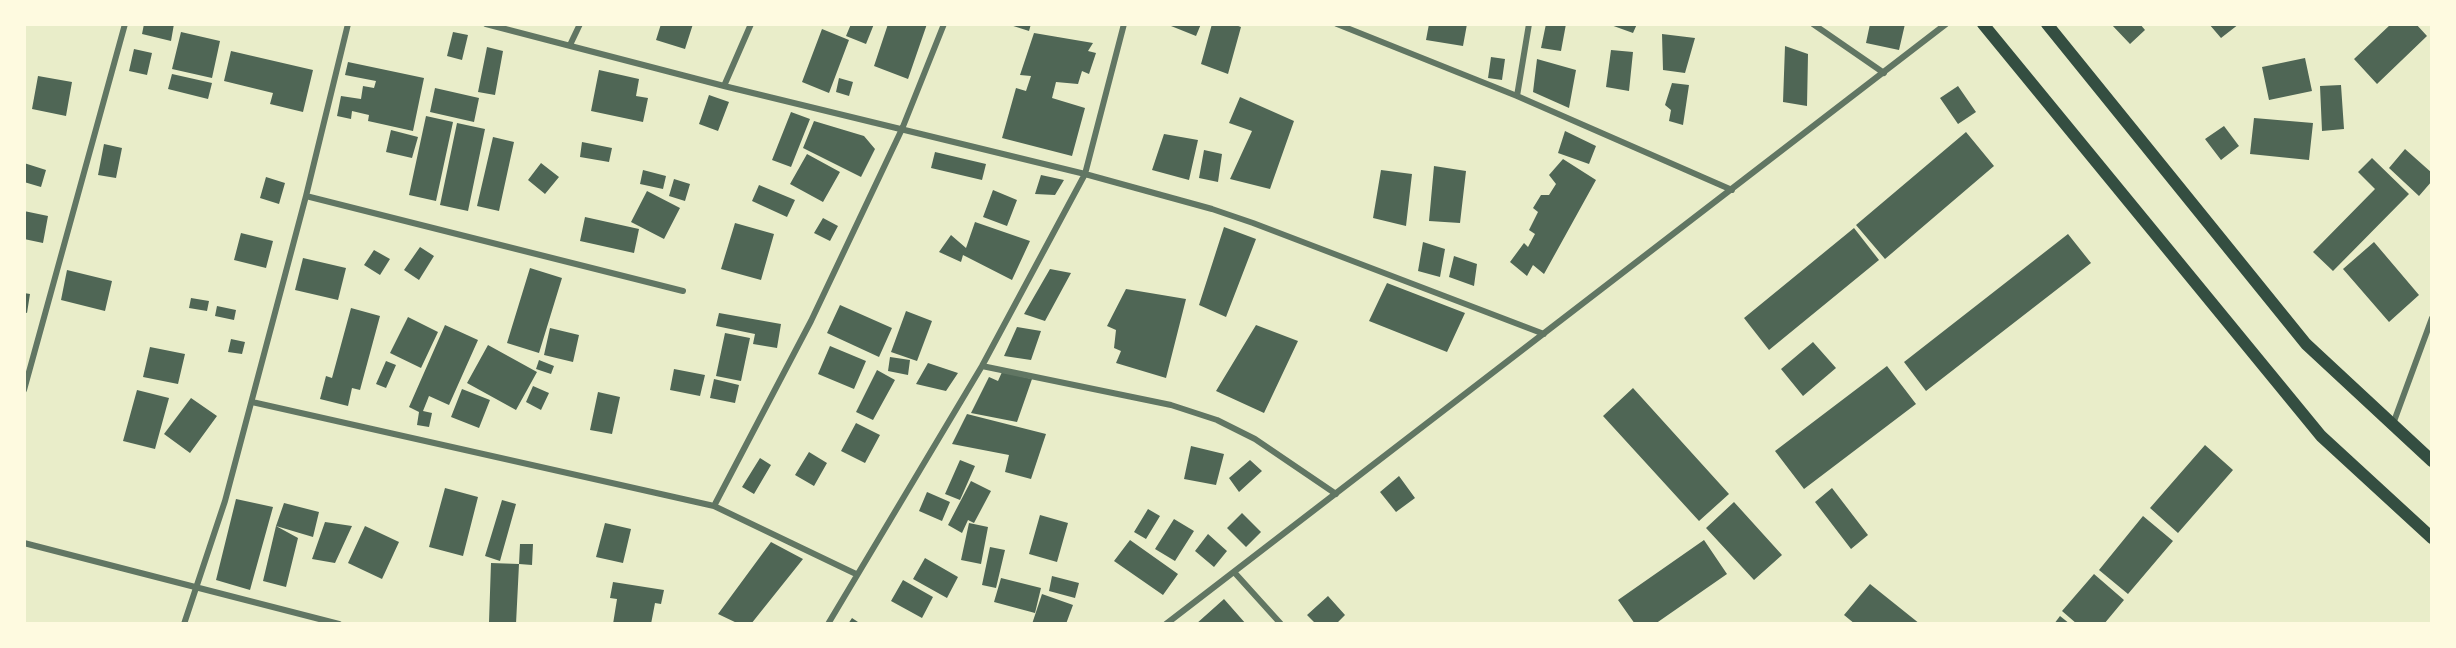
<!DOCTYPE html>
<style>
body{margin:0}
#map{position:relative;width:2456px;height:648px;overflow:hidden;background:#e9edc9;font-family:Ubuntu,sans-serif}
canvas{display:block}
.frame{position:absolute;inset:0;border:26px solid #fefae0;pointer-events:none}
</style>
<div id="map">
<canvas width="2456" height="648"></canvas>
<div class="frame"></div>
</div>
<script>
const g = document.querySelector('canvas').getContext('2d');
g.lineJoin = 'round';
function fillPath(path, color) { g.fillStyle = color; g.fill(path, 'evenodd'); }
const toPath = rows => new Path2D(rows.map(r => 'M' + r).join(''));
function stroke(path, color, width, dash) { g.strokeStyle = color; g.lineWidth = width; g.lineCap = dash ? 'butt' : 'round'; g.setLineDash(dash || []); g.stroke(path); }
const building = toPath([
 [144,24,174,24,171,41,142,34],
 [661,24,693,24,685,49,656,40],
 [851,24,874,24,866,44,846,36],
 [888,24,927,24,908,79,874,66],
 [1007,24,1031,24,1029,31],
 [1166,24,1201,24,1196,36],
 [1212,24,1233,24,1241,27,1228,74,1201,64],
 [1429,24,1467,24,1463,46,1426,40],
 [1546,24,1566,24,1561,51,1541,48],
 [1608,24,1637,24,1633,33],
 [1870,24,1905,24,1899,50,1866,43],
 [2111,24,2140,24,2145,30,2130,44],
 [2209,24,2239,24,2221,38],
 [2391,24,2416,24,2427,36,2377,84,2354,59],
 [822,29,849,40,829,93,802,82],
 [181,32,220,41,212,78,172,69],
 [453,32,468,35,462,60,447,56],
 [1034,33,1093,43,1088,51,1096,53,1089,74,1082,71,1078,84,1056,82,1052,98,1085,108,1072,156,1002,138,1016,88,1026,91,1031,76,1020,75],
 [1662,34,1695,38,1685,73,1663,70],
 [1785,46,1808,54,1807,106,1783,102],
 [487,47,503,51,495,95,478,92],
 [134,49,152,53,147,75,129,71],
 [1611,50,1633,52,1629,91,1606,87],
 [231,51,313,70,303,112,270,104,273,93,224,81],
 [1491,57,1505,59,1502,80,1488,78],
 [2305,58,2312,91,2269,100,2262,67],
 [1537,59,1576,70,1569,108,1533,92],
 [348,62,424,78,413,131,368,121,369,115,352,111,351,119,337,116,341,96,361,99,363,86,374,88,376,81,345,75],
 [599,70,639,79,636,96,648,98,643,122,591,111],
 [172,74,212,83,208,99,168,89],
 [38,76,72,82,66,116,32,109],
 [839,78,853,82,849,96,836,92],
 [1672,83,1689,85,1683,125,1669,121,1671,110,1665,105],
 [2341,85,2344,129,2322,131,2320,86],
 [1958,86,1976,112,1958,124,1940,98],
 [435,88,479,98,474,122,430,112],
 [709,95,729,102,718,131,699,124],
 [1240,97,1294,121,1270,189,1230,179,1252,131,1229,123],
 [791,112,810,119,791,167,772,160],
 [426,116,453,122,436,201,409,195],
 [2254,118,2313,123,2309,160,2250,154],
 [814,121,864,136,875,149,861,177,803,148],
 [457,123,485,129,468,211,440,205],
 [2224,126,2239,146,2221,160,2205,139],
 [391,130,418,137,412,158,386,152],
 [1565,131,1596,146,1589,164,1558,153],
 [1966,132,1994,166,1885,259,1856,225],
 [1164,134,1198,140,1189,180,1152,170],
 [493,137,514,142,499,211,477,206],
 [582,142,612,148,609,162,580,157],
 [104,144,122,148,116,178,98,175],
 [2405,149,2432,173,2432,181,2419,196,2389,168],
 [1204,150,1222,154,1218,182,1199,178],
 [935,152,986,164,982,180,931,168],
 [807,154,840,172,823,202,790,184],
 [2372,158,2409,194,2333,271,2313,252,2375,189,2358,172],
 [1563,159,1596,180,1544,274,1533,265,1527,276,1510,262,1524,243,1528,247,1535,234,1529,230,1538,212,1533,208,1541,195,1549,195,1556,184,1549,175],
 [24,163,46,170,41,187,24,182],
 [541,163,559,177,545,194,528,180],
 [1434,166,1466,171,1460,223,1429,221],
 [643,170,666,176,663,189,640,184],
 [1381,170,1412,174,1406,226,1373,218],
 [1041,175,1064,180,1055,195,1035,194],
 [266,177,285,183,279,204,260,198],
 [674,179,690,184,685,201,669,196],
 [759,185,795,200,787,217,752,201],
 [993,190,1017,200,1007,226,983,217],
 [647,191,680,208,664,239,631,222],
 [24,211,48,216,43,243,24,239],
 [585,217,639,229,634,253,580,241],
 [823,218,838,226,830,241,814,233],
 [975,222,1030,241,1012,280,963,255,961,262,939,252,951,235,966,248],
 [735,223,774,234,761,280,721,269],
 [1224,227,1256,239,1226,317,1199,305],
 [1854,228,1879,260,1769,350,1744,318],
 [241,233,273,241,266,268,234,260],
 [2068,234,2091,263,1926,391,1904,362],
 [1423,242,1445,249,1440,277,1418,271],
 [2374,242,2419,295,2389,322,2343,269],
 [420,247,434,256,419,280,404,270],
 [374,250,390,259,380,275,364,265],
 [1454,256,1477,264,1474,286,1449,277],
 [303,258,346,268,338,300,295,290],
 [530,268,562,278,539,353,507,343],
 [1050,269,1071,273,1045,321,1024,314],
 [67,270,112,281,105,311,61,300],
 [1387,283,1465,313,1447,352,1369,321],
 [1126,289,1186,299,1166,378,1116,363,1121,351,1114,348,1116,330,1107,326],
 [24,293,30,294,27,313,24,312],
 [191,298,209,301,207,311,189,308],
 [840,305,892,328,879,357,827,333],
 [217,306,236,310,234,320,215,316],
 [351,308,380,316,360,390,352,388,348,406,320,399,326,376,332,378],
 [906,311,932,321,917,361,891,352],
 [719,313,781,324,777,348,753,344,755,334,716,326],
 [408,317,438,332,421,368,390,353],
 [445,325,478,340,449,405,429,396,423,411,432,413,429,427,417,425,419,412,409,407],
 [1256,325,1298,341,1264,413,1216,391],
 [1017,327,1041,331,1031,360,1004,356],
 [550,328,579,335,573,362,544,355],
 [725,333,750,338,741,381,716,376],
 [231,339,245,342,242,354,228,352],
 [1813,342,1836,368,1803,396,1781,369],
 [488,345,537,372,516,410,467,383],
 [830,346,866,361,854,389,818,374],
 [150,347,185,354,178,384,143,377],
 [890,357,910,360,908,375,888,371],
 [539,360,554,366,551,374,536,369],
 [386,361,396,365,386,388,376,384],
 [928,363,958,373,946,391,916,384],
 [1887,366,1916,404,1804,489,1775,451],
 [674,369,705,375,700,396,670,390],
 [877,370,895,380,873,420,856,412],
 [1002,372,1032,379,1017,422,971,413,989,377,998,381],
 [714,379,739,385,735,403,710,398],
 [533,386,549,393,541,410,526,402],
 [1633,388,1729,494,1699,521,1603,416],
 [462,389,490,400,479,428,451,417],
 [137,390,169,398,155,449,123,441],
 [598,392,620,397,612,434,590,430],
 [191,398,217,416,190,453,164,434],
 [967,414,1046,434,1031,479,1005,472,1009,455,952,444],
 [856,423,880,435,865,463,841,451],
 [2205,445,2233,470,2178,533,2150,508],
 [1191,446,1224,454,1216,485,1184,479],
 [809,452,827,463,814,486,795,475],
 [760,458,771,465,754,494,742,487],
 [960,460,975,466,960,500,945,494],
 [1250,460,1262,471,1239,492,1229,478],
 [1399,476,1415,498,1396,512,1380,492],
 [971,481,991,491,974,523,968,520,962,533,948,525],
 [445,488,478,497,463,556,429,547],
 [1832,488,1868,535,1851,549,1815,502],
 [927,492,950,502,942,521,919,511],
 [236,499,273,507,250,590,216,580],
 [502,500,516,504,500,561,485,556],
 [1734,502,1782,555,1754,580,1706,528],
 [284,503,319,512,313,537,276,526,298,538,286,587,263,581,276,526],
 [1148,509,1160,516,1146,539,1134,532],
 [1242,513,1261,532,1246,547,1227,528],
 [1040,515,1068,523,1057,562,1029,554],
 [2143,516,2173,541,2128,594,2099,570],
 [1174,519,1194,531,1175,561,1155,549],
 [325,522,352,526,335,563,312,559],
 [605,523,631,529,623,563,596,557],
 [969,523,988,527,981,564,961,560],
 [365,526,399,542,382,579,348,563],
 [1208,534,1227,551,1214,567,1195,551],
 [1130,540,1178,574,1163,595,1114,561],
 [1704,540,1727,574,1655,624,1635,624,1618,600],
 [771,542,803,559,751,624,739,624,718,614],
 [520,544,533,544,532,565,519,564],
 [990,547,1005,550,996,588,982,585],
 [925,558,958,577,947,598,913,579],
 [491,563,519,564,516,624,489,622],
 [2094,574,2124,600,2104,624,2077,624,2062,611],
 [1052,576,1079,583,1075,598,1049,591],
 [1001,578,1041,588,1035,613,994,602],
 [903,580,933,597,922,618,891,601],
 [613,582,664,590,661,604,655,603,651,624,613,624,617,599,610,598],
 [1870,584,1920,624,1855,624,1844,615],
 [1042,594,1073,605,1066,624,1032,624],
 [1328,596,1345,615,1336,624,1316,624,1307,615],
 [1224,599,1246,624,1196,624],
 [2060,616,2070,624,2054,624],
 [852,618,861,624,848,624]
]);
const minor = toPath([
 [486,24,724,86,1085,174,1212,209,1253,223,1544,334],
 [1337,24,1517,96,1732,190],
 [1813,24,1884,73],
 [570,45,580,24],
 [724,86,751,24],
 [1517,96,1529,24],
 [306,196,683,291],
 [982,366,1171,405,1217,420,1255,439,1336,494],
 [24,390,125,24],
 [252,402,714,506,856,574],
 [2393,424,2432,318],
 [714,506,811,321,902,129,944,24],
 [24,543,339,624],
 [1234,572,1281,624],
 [184,624,225,501,306,196,348,24],
 [828,624,982,366,1085,174,1124,24],
 [1166,624,1946,24]
]);
const secondary = toPath([
 [1983,24,2321,436,2432,538],
 [2047,24,2306,344,2432,461]
]);
fillPath(building, '#4f6655');
stroke(minor, '#617663', 6);
stroke(secondary, '#344e41', 12);
</script>
